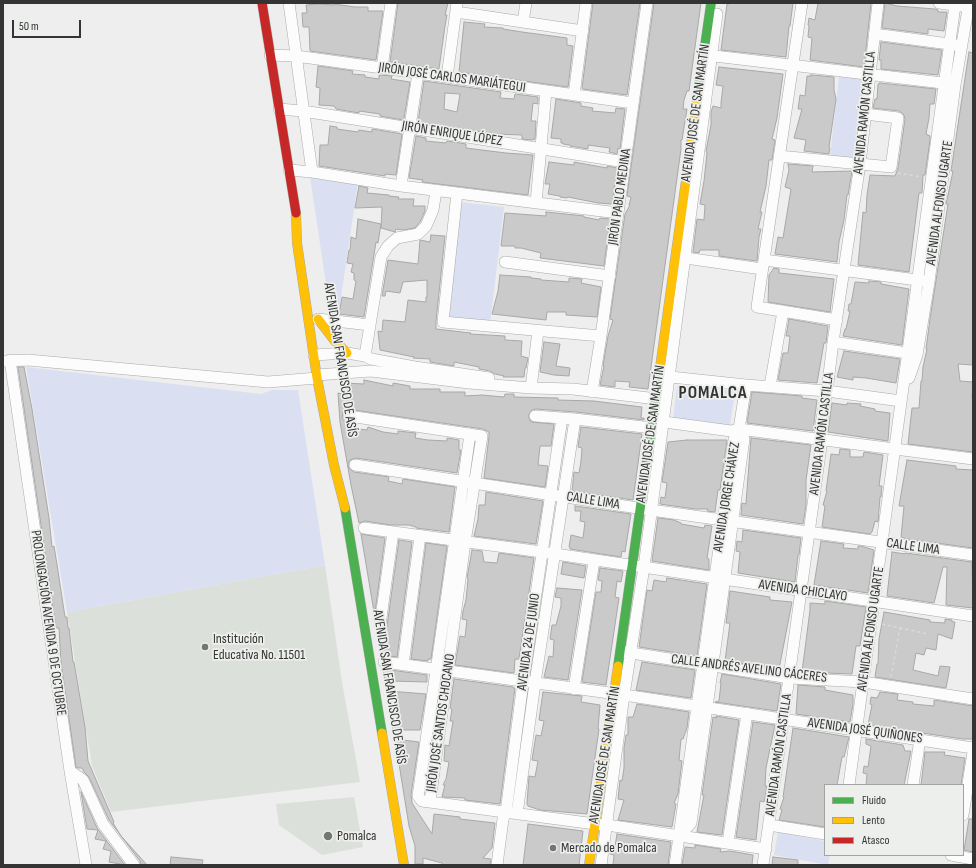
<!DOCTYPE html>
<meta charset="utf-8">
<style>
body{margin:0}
#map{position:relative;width:976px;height:868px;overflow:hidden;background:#edeeed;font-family:"Sofia Sans Condensed",sans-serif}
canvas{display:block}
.frame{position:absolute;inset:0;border:4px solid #333433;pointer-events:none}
.legend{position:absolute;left:824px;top:784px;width:140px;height:72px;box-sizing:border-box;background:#edefec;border:1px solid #a3a4a2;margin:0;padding:5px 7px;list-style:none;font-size:12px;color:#333433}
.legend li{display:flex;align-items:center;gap:8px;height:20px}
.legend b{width:20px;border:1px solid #a3a4a2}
.scale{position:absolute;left:12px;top:20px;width:69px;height:18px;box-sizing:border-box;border:2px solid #333433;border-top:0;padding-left:5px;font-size:12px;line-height:14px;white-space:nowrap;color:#333433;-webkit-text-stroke:3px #edefec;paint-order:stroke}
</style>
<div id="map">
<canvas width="976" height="868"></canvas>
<div class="frame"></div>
<ul class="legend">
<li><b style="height:5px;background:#4caf50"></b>Fluido</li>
<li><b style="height:5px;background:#ffc107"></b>Lento</li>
<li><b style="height:5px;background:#c62828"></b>Atasco</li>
</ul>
<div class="scale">50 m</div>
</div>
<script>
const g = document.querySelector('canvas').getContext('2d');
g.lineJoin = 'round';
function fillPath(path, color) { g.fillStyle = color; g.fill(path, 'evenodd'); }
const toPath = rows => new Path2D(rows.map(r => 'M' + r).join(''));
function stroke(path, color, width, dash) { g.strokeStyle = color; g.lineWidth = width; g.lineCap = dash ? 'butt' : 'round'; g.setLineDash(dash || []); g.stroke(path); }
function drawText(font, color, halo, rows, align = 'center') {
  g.font = font + ' "Sofia Sans Condensed",sans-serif'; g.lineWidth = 3.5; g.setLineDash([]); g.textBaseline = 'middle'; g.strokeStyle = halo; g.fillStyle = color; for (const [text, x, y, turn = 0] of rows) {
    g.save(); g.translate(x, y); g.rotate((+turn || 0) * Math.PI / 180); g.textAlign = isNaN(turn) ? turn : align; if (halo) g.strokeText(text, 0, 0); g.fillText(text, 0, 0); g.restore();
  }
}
const built = toPath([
 [325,565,342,682,360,782,111,812,92,766,67,612],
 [354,797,363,847,322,855,279,825,276,804]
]);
const green = toPath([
 [839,76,864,79,855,159,830,156],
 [310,177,358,183,338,317,331,317],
 [460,202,504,207,490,324,448,317],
 [26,367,261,394,272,390,298,390,325,565,67,612],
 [677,385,735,391,730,426,673,419],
 [778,832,825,841,825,855,830,855,828,865,774,855]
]);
const building = toPath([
 [398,3,448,3,445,15,447,15,445,26,439,69,390,62,398,3],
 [593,3,640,3,627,95,583,89,582,88,593,3],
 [654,3,701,3,689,91,687,91,684,100,683,109,687,109,682,140,681,140,681,149,648,389,629,387,630,382,615,381,615,387,600,385,604,366,603,366,608,336,613,320,610,319,625,214,630,205,629,205,631,197,627,196,654,3],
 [729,3,793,3,790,26,789,26,786,57,721,50,727,4,729,4,729,3],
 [818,3,871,3,864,67,810,60,812,38,808,37,809,26,808,25,809,18,815,20,818,3],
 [885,3,897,6,935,9,938,10,938,12,947,12,944,31,928,29,928,34,882,28,885,3],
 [318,4,334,5,334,4,355,7,368,7,368,11,383,11,376,60,310,51,309,27,303,27,302,13,307,13,306,5,318,4],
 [464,22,485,24,484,27,503,28,503,29,522,32,567,38,567,45,573,46,568,87,459,72,464,22],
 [881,42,942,50,938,75,881,69,881,60,879,60,881,42],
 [969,52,973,53,973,365,958,364,960,381,973,382,972,399,973,399,973,452,908,444,912,408,919,408,921,381,922,381,923,367,927,349,926,349,930,319,948,204,946,204,948,195,953,171,951,171,969,52],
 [318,66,353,71,352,74,365,75,365,77,379,79,379,75,392,76,391,79,410,82,404,118,403,120,380,116,380,114,359,111,359,113,336,109,334,106,319,105,320,88,316,87,318,66],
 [719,67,783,74,777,118,772,139,775,140,772,160,769,160,766,186,760,212,762,212,758,229,761,229,759,237,757,261,719,256,719,250,700,250,699,253,693,252,697,219,704,220,705,205,700,204,704,181,707,153,706,151,711,125,711,112,713,106,721,108,721,103,723,86,716,85,719,67],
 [811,75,834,77,834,90,836,99,829,147,830,148,829,154,804,151,806,140,794,138,802,109,798,109,800,95,805,96,807,76,811,76,811,75],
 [424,81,501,92,500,98,514,99,515,94,538,97,538,104,533,103,531,121,536,121,535,139,532,140,522,139,522,135,495,134,418,122,424,81],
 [445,93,460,94,457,112,444,109,445,93],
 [880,83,936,89,934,104,930,104,929,118,926,134,930,136,930,140,925,175,923,175,922,193,919,193,909,272,858,265,863,212,866,213,867,195,870,175,895,176,898,168,905,119,904,115,899,111,873,108,875,99,877,99,878,84,880,83],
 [556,99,581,103,581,106,593,108,592,111,615,113,616,108,625,109,620,149,618,148,617,154,609,152,610,148,588,145,588,149,570,146,570,145,563,144,563,143,561,143,561,139,551,138,556,99],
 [330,126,337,127,337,129,358,132,359,130,372,132,372,129,402,134,396,175,385,174,385,176,319,166,320,145,328,145,330,126],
 [416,136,426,138,426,141,446,143,447,141,466,144,466,148,506,153,533,155,528,195,422,182,423,180,409,178,416,136],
 [549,162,574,165,574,162,607,168,607,166,617,168,612,204,598,203,568,197,567,198,560,197,560,196,548,194,550,184,545,184,549,162],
 [788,164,813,166,812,172,852,171,848,195,847,195,844,220,839,242,837,262,775,254,778,237,783,238,791,189,785,187,789,170,788,164],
 [359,186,368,188,367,193,389,195,389,196,399,197,398,199,414,199,413,206,425,206,425,211,420,222,415,228,403,230,396,229,395,232,381,228,382,207,355,208,359,186],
 [546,212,584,216,584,217,599,220,600,218,610,219,604,266,540,258,541,253,521,248,515,248,515,246,501,246,505,213,546,216,546,212],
 [358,219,381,224,378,243,376,242,364,317,339,314,342,297,353,299,356,281,354,280,354,273,351,272,353,264,347,263,349,250,350,250,351,237,356,239,358,219],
 [431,235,445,236,436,321,436,329,471,333,470,334,505,336,505,340,522,341,521,356,528,358,526,368,525,368,524,377,503,377,504,376,495,374,490,371,479,369,479,367,454,362,454,366,430,362,430,359,413,358,414,357,380,350,378,331,382,332,383,320,405,322,408,300,426,302,426,297,427,297,427,280,403,282,400,293,386,291,385,296,382,296,388,260,418,264,420,240,430,242,431,235],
 [774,268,779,269,779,273,834,279,830,312,768,302,769,275,774,268],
 [500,275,531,277,531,278,541,279,541,280,569,282,569,278,582,279,581,283,601,287,597,317,566,315,566,312,547,312,546,320,492,314,498,291,500,275],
 [869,281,881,282,881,284,909,289,902,345,843,336,845,329,846,329,850,311,848,311,849,304,851,304,855,282,869,283,869,281],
 [789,319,828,326,826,343,824,343,817,383,778,380,783,353,788,353,790,336,786,336,789,319],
 [544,342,560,344,556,366,570,368,569,376,554,375,540,372,544,342],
 [844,351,900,359,896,383,866,378,853,377,853,380,837,377,844,351],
 [18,367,24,367,32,409,49,518,52,547,54,546,58,571,65,617,67,617,68,628,69,628,73,662,74,662,85,727,88,761,114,822,113,823,121,836,147,865,141,865,140,861,109,820,89,777,84,772,82,768,78,768,76,767,61,663,59,628,56,628,18,367],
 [364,380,393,386,393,383,410,386,410,389,440,389,440,392,465,392,465,396,482,395,504,397,505,394,514,394,514,397,558,398,558,400,594,401,642,407,641,418,644,418,644,420,576,412,536,409,532,410,528,416,531,422,554,424,551,446,540,446,538,465,548,466,545,487,484,478,489,436,489,432,483,429,347,409,343,412,342,418,345,422,350,423,350,428,367,430,368,427,383,432,398,434,398,431,416,433,415,438,428,440,447,441,447,438,459,440,459,450,461,450,457,473,356,458,350,460,348,464,349,468,354,472,389,477,388,481,402,484,403,479,455,487,449,532,416,528,416,527,409,525,391,525,365,521,359,523,351,485,340,422,338,393,342,394,344,383,364,384,364,380],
 [752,392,802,396,802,398,817,400,813,431,747,423,752,392],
 [832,403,847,405,847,403,861,404,860,406,875,409,875,411,890,413,888,441,828,432,832,403],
 [581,427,642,434,633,500,572,491,574,472,579,473,581,461,582,448,578,447,581,427],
 [751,438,811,445,806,480,806,505,803,524,741,515,742,503,746,504,746,503,751,438],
 [687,440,727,440,720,490,718,490,715,512,707,511,708,509,695,509,660,504,661,497,665,498,667,483,662,482,668,442,687,440],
 [840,449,850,450,850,457,863,457,864,452,883,455,879,486,882,486,881,497,880,497,878,522,875,521,872,532,870,534,822,527,825,506,823,505,827,491,826,491,831,454,839,455,840,449],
 [907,460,956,466,956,469,973,470,973,548,907,539,901,537,904,506,899,506,907,460],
 [486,492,543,501,536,544,474,536,478,519,479,505,485,505,486,492],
 [575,506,631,514,625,552,622,551,621,557,570,549,570,547,569,547,571,535,583,538,585,522,580,521,581,511,575,511,575,506],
 [658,518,674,520,681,523,681,524,704,528,705,525,712,526,707,558,709,559,709,570,652,561,658,518],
 [743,530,801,538,799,555,798,555,795,582,738,573,740,552,736,551,737,541,742,542,743,530],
 [361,534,385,538,375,612,374,612,361,534],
 [399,540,412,542,397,657,383,655,382,632,385,630,387,626,399,540],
 [821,541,844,544,843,548,858,549,858,546,861,546,874,550,868,593,814,585,821,541],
 [426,543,447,546,431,659,428,659,428,661,411,659,426,543],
 [472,550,482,551,484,562,497,563,499,553,534,558,519,659,515,659,514,673,455,665,460,636,465,637,467,620,462,619,463,611,466,600,468,579,467,578,472,550],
 [892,552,905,554,905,553,972,562,973,608,946,605,947,567,943,567,934,603,887,596,892,552],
 [563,562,586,566,584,578,561,574,563,562],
 [600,568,623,571,621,582,617,581,615,597,619,598,606,685,582,682,596,592,601,592,602,581,598,580,600,568],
 [667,578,707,584,697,656,639,647,647,590,652,591,654,580,666,582,667,578],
 [557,588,582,590,568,680,544,677,549,656,553,657,554,640,550,639,552,625,556,625,561,606,561,598,555,597,557,588],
 [730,591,770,597,770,600,792,602,779,669,725,661,730,623,726,623,730,591],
 [825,601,866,607,860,646,856,646,852,674,802,672,810,610,810,603,825,604,825,601],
 [884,612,930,620,930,622,945,623,945,619,952,620,952,622,955,622,952,639,938,634,936,650,926,648,924,655,916,653,913,670,938,676,940,666,950,667,946,688,875,677,877,664,878,664,879,639,884,612],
 [642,662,695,670,691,698,636,690,642,662],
 [383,669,427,675,427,682,390,681,389,691,426,694,420,730,393,730,383,669],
 [722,674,781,684,777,711,715,702,719,701,721,683,720,683,722,674],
 [454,679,513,687,513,688,515,688,500,804,465,800,465,798,442,797,445,785,443,785,446,779,449,762,444,761,445,745,449,746,453,721,450,721,452,709,450,708,454,679],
 [798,685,825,687,825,690,853,695,853,704,850,722,796,714,798,685],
 [543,692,582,696,581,702,600,705,598,729,599,729,587,814,540,810,528,806,527,804,529,776,535,777,538,761,532,760,536,735,541,736,544,721,539,720,543,692],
 [880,692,898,694,897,700,913,702,913,704,934,706,934,700,973,706,973,739,963,739,868,725,872,705,870,704,871,697,877,698,880,692],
 [637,704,689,712,687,728,683,739,681,739,679,760,682,761,678,794,674,803,676,804,672,827,618,820,624,800,618,799,620,780,622,781,624,768,624,748,626,735,628,735,628,717,633,717,637,704],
 [716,716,739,720,722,835,697,832,704,795,702,795,713,717,717,718,716,716],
 [753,722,775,725,766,768,765,786,767,786,765,798,764,802,760,801,756,840,736,837,753,722],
 [793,728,849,737,844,757,842,757,837,785,825,785,825,827,779,820,782,810,780,809,784,797,783,797,793,728],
 [395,739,419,742,411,795,412,803,432,834,434,814,460,817,460,819,495,823,492,848,483,858,491,859,490,865,443,865,442,863,423,858,423,864,415,864,415,846,409,826,395,739],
 [866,739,903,745,905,751,911,751,904,785,866,785,867,774,863,773,864,766,868,767,871,746,866,744,866,739],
 [925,752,945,752,944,755,965,758,961,785,921,785,925,752],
 [81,792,97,828,125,865,109,862,111,851,103,849,106,841,95,839,98,830,87,829,81,792],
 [969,819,973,819,973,852,964,850,969,819],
 [528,824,583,831,579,865,523,865,528,824],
 [617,834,671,842,668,865,613,865,614,855,610,854,611,845,615,846,617,834],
 [695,845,721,849,720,852,730,851,753,855,752,865,682,865,685,847,695,848,695,845],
 [171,857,203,860,202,865,170,865,171,857],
 [773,857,798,860,798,865,772,865,773,857]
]);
const path = toPath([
 [898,173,922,177],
 [882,624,928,634],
 [891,677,900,628]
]);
const street = toPath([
 [289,3,312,172],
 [802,3,757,307,837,320],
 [939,3,962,6],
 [456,12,583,31],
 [523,22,526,3],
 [874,34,957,45],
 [270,55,296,56,633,103],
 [706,55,951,84],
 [382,68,391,3],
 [447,77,457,3],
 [574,95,586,3],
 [279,109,303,111,625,162],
 [779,156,891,167,898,118,865,114],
 [289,170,312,172,401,186,618,213],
 [401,186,418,73],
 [457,193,443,322,601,336],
 [536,203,546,91],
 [679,257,762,269],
 [764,260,925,281],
 [505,262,610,276],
 [318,319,370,325],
 [833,342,914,354],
 [314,355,347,353,365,356,371,359,415,367,489,378],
 [365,356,381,257,388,246,397,238,418,234,426,226,433,210,436,191],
 [10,360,70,771,86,865],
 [3,361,28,360,268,382,317,378],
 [317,375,371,371,469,383,531,388,573,389,657,399],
 [661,376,746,385,827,391,901,401],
 [909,378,917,355,929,282,955,85,969,3],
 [770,386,783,311],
 [531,388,538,331],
 [592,392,601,336,647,3],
 [349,416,482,436,465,542,430,801],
 [535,416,575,419,652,428],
 [657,421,731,431,739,429,973,459],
 [470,434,418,796,422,801,595,824,607,825,766,849],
 [355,465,651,510,973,555],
 [364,528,542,552,973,616],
 [380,625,393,532],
 [625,652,790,678,863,682,973,699],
 [384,662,624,695,973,748],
 [403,665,420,536],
 [574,689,594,561],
 [70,771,83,780,103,824,134,865],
 [849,785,955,5],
 [913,785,920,739],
 [517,814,535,683,575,419],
 [963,815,973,752],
 [769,825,825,834],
 [680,835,691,823,744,439,739,429],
 [728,843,747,713],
 [951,855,973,859],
 [497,865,503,819,506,812,523,682,562,418],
 [601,865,624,695,644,567,717,14],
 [675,865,734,440,739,429,746,385],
 [763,865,822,439,820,430,827,391,833,342,860,164,878,3]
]);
const fast = toPath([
 [699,87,711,3],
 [345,508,382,733],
 [618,666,659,375]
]);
const slow = toPath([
 [296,213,297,243,317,378,334,465,345,508],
 [318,319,334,340,347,353],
 [659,375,699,87],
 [382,733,404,865],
 [589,865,618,666]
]);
const jam = toPath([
 [262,3,296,213]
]);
const markers = [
 [205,647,4,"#747574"],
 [328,836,5,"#747574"],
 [553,848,4,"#747574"]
];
const streetNames = [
 ["JIRÓN JOSÉ CARLOS MARIÁTEGUI",452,78,8],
 ["AVENIDA JOSÉ DE SAN MARTÍN",696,113,-82],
 ["AVENIDA RAMÓN CASTILLA",865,113,-84],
 ["JIRÓN ENRIQUE LÓPEZ",452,134,9],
 ["JIRÓN PABLO MEDINA",620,197,-82],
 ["AVENIDA ALFONSO UGARTE",940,203,-82],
 ["AVENIDA SAN FRANCISCO DE ASÍS",340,360,81],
 ["AVENIDA JOSÉ DE SAN MARTÍN",651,434,-82],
 ["AVENIDA RAMÓN CASTILLA",822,434,-83],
 ["AVENIDA JORGE CHÁVEZ",727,497,-81],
 ["CALLE LIMA",593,501,9],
 ["CALLE LIMA",913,547,8],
 ["AVENIDA CHICLAYO",803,591,8],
 ["PROLONGACIÓN AVENIDA 9 DE OCTUBRE",48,623,82],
 ["AVENIDA ALFONSO UGARTE",871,629,-82],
 ["AVENIDA 24 DE JUNIO",529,642,-82],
 ["CALLE ANDRÉS AVELINO CÁCERES",749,669,7],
 ["AVENIDA SAN FRANCISCO DE ASÍS",389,687,81],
 ["JIRÓN JOSÉ SANTOS CHOCANO",441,723,-82],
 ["AVENIDA JOSÉ QUIÑONES",865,731,8],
 ["AVENIDA JOSÉ DE SAN MARTÍN",605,755,-81],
 ["AVENIDA RAMÓN CASTILLA",779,755,-82]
];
const poiNames = [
 ["Institución",213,639],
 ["Educativa No. 11501",213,655],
 ["Pomalca",337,836],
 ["Mercado de Pomalca",561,848]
];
const districtNames = [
 ["POMALCA",713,393]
];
fillPath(built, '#dce0da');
fillPath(green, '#dae0f2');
fillPath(building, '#cacaca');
stroke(building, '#a7a8a7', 1);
stroke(street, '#a9aaa9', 12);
stroke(fast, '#a9aaa9', 10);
stroke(slow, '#a9aaa9', 10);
stroke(jam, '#a9aaa9', 10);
stroke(path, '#d9dad9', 1.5, [3, 3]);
stroke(street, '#fcfcfc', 11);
stroke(fast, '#4caf50', 9);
stroke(slow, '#ffc107', 9);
stroke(jam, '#c62828', 9);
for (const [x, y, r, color] of markers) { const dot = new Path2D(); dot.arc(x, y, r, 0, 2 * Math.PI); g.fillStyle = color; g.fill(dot); stroke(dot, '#edefec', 1.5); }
drawText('14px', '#333433', '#edefec', streetNames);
drawText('14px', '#333433', '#edefec', poiNames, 'left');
g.letterSpacing = '1px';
drawText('bold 18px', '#333433', '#edefec', districtNames);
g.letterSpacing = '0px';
</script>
